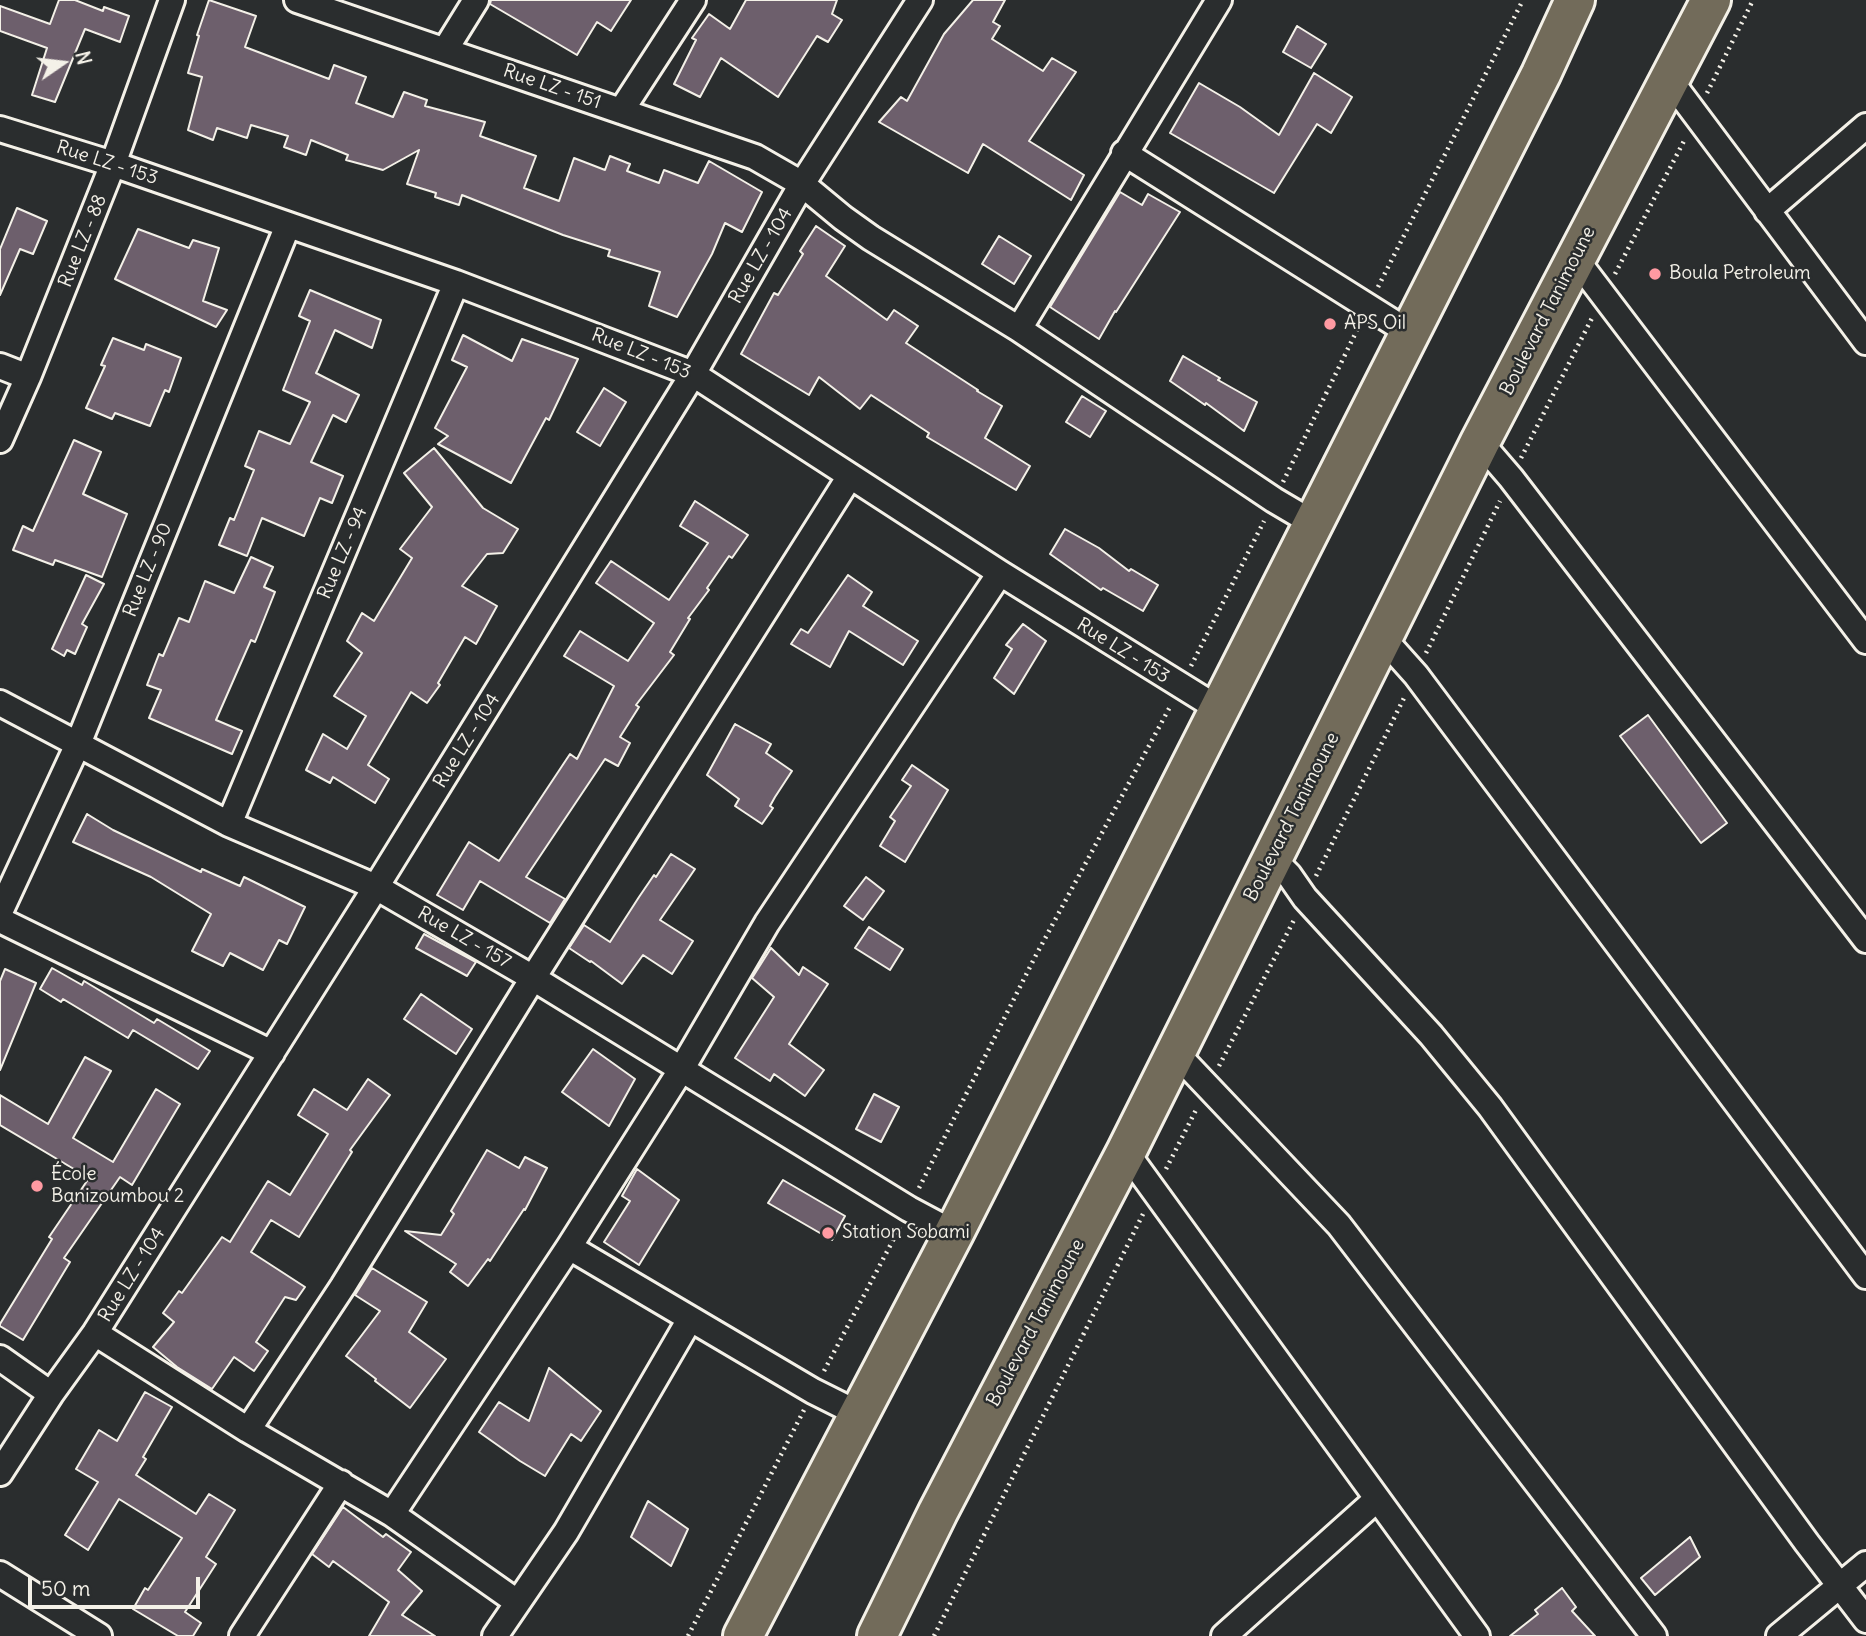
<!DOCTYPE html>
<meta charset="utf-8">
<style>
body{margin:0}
#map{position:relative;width:1866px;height:1636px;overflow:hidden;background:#2a2d2e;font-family:Delius,sans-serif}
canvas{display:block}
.north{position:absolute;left:28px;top:28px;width:70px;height:70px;-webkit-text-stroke:5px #2a2d2e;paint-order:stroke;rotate:76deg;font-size:19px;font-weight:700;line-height:28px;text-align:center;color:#f4f1e8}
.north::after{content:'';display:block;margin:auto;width:24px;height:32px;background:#f4f1e8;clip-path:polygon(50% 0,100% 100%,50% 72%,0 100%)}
.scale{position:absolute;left:28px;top:1577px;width:172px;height:32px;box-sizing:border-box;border:4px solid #f4f1e8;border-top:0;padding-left:9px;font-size:21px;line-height:24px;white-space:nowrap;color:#f4f1e8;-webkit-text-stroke:5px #2a2d2e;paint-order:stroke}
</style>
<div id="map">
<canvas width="1866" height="1636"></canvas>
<div class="north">N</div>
<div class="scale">50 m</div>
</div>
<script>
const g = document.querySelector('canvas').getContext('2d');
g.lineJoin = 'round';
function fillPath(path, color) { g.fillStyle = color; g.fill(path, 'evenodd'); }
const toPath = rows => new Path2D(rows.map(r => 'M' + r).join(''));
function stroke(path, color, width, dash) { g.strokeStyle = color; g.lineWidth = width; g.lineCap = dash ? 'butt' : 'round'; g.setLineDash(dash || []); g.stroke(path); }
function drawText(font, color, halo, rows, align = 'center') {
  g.font = font + ' Delius,sans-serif'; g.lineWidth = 5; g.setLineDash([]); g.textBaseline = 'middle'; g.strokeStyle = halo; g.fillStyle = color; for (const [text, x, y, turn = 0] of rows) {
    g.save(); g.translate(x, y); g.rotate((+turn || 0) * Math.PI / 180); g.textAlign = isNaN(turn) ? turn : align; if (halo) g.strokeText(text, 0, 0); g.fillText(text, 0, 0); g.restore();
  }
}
const building = toPath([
 [59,0,75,0,103,11,104,7,129,16,120,42,85,29,55,102,32,95,47,48,0,31,0,6,50,24,59,0],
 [209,0,256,16,245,47,329,79,334,65,366,77,356,103,393,117,404,92,427,100,425,106,485,122,480,136,536,156,524,188,559,201,574,158,605,170,610,156,630,164,627,171,659,183,664,170,698,183,709,161,762,192,742,232,725,223,712,254,677,317,649,306,660,272,608,256,610,250,563,235,462,195,459,205,435,197,436,193,407,184,419,150,383,170,346,160,348,155,311,140,306,155,284,147,288,136,251,125,247,138,217,128,213,140,188,130,202,77,188,73,199,36,197,35,209,0],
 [491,0,631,0,611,31,597,22,577,55,490,4,491,0],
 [746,0,837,0,832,14,842,20,828,42,817,36,778,97,721,58,700,97,674,84,696,40,692,38,709,14,730,29,746,0],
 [973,0,1005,0,993,22,1000,26,992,39,1043,71,1052,58,1076,72,1029,141,1084,175,1071,200,983,144,968,173,879,122,901,97,907,101,944,34,973,0],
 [1297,26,1326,44,1311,68,1283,52,1297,26],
 [1314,73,1352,97,1331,133,1317,124,1274,193,1170,133,1199,83,1240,107,1279,135,1314,73],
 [1120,192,1142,205,1148,194,1180,212,1116,312,1115,311,1099,339,1050,307,1120,192],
 [17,208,47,221,33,254,20,249,0,295,0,249,17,208],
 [816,226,845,246,826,276,887,320,894,310,918,326,906,343,978,390,977,391,1002,406,985,438,1030,466,1016,490,927,437,929,433,871,395,860,409,819,377,809,395,741,354,774,293,778,295,803,254,800,251,816,226],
 [138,229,189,248,193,240,219,248,203,301,227,310,216,327,115,279,138,229],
 [999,236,1031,256,1014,284,982,264,999,236],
 [310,290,381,320,372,348,335,330,318,369,316,373,359,395,346,422,333,415,311,462,343,476,332,503,320,498,304,536,262,518,247,556,219,545,230,518,234,520,254,470,245,466,259,431,290,444,310,402,283,390,310,321,299,316,310,290],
 [463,335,512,361,522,339,578,359,549,420,546,418,511,483,438,444,448,436,435,428,467,367,452,360,463,335],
 [113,338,144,350,146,344,181,358,169,392,165,390,150,426,115,413,112,419,86,408,105,366,101,365,113,338],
 [1183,356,1220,378,1218,380,1257,402,1244,431,1206,403,1205,405,1170,381,1183,356],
 [604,388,626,402,600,446,577,432,604,388],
 [1082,396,1106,411,1090,437,1066,422,1082,396],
 [74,440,101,452,83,494,127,514,102,577,55,560,53,565,13,550,23,526,33,531,74,440],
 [434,448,483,508,518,529,503,553,487,554,462,586,497,606,476,644,465,637,438,683,440,685,427,703,411,692,368,765,389,779,375,803,333,777,330,783,306,770,323,734,347,749,366,716,334,696,362,653,347,641,362,613,374,621,412,558,400,549,432,507,404,473,434,448],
 [695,501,748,535,732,558,729,556,707,588,709,590,688,618,690,619,670,652,674,655,636,705,639,707,620,737,630,743,618,766,605,759,526,877,565,899,550,923,480,881,463,910,437,895,469,842,499,861,570,754,577,759,614,686,564,656,580,631,628,661,654,623,596,583,611,561,669,600,708,543,680,526,695,501],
 [1065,529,1099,548,1129,571,1131,569,1158,585,1143,611,1103,588,1101,590,1050,554,1065,529],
 [251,557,273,567,264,587,275,592,255,642,251,640,216,720,242,731,232,754,149,718,161,690,147,685,159,654,163,656,179,618,189,622,205,581,234,593,251,557],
 [86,575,104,584,82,624,87,627,75,654,67,650,64,656,52,649,86,575],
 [848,575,872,592,863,606,918,641,903,665,849,631,830,667,791,644,801,629,808,633,848,575],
 [1023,624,1046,641,1014,694,994,678,1012,649,1006,645,1023,624],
 [1648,715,1727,823,1701,843,1620,736,1648,715],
 [735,724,771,744,766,753,792,771,775,797,770,806,773,808,762,824,735,806,739,799,707,775,735,724],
 [912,765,948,790,905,862,880,846,895,821,890,817,911,786,902,780,912,765],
 [87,814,113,830,201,872,202,869,240,886,244,877,305,907,287,944,279,940,263,970,230,953,223,966,192,951,211,914,151,877,73,842,87,814],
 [671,854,695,869,660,920,693,941,672,974,643,955,622,984,591,961,590,962,569,948,584,925,610,942,639,897,654,875,656,877,671,854],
 [866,877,884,891,863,920,844,906,866,877],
 [869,927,903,949,890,970,855,948,869,927],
 [424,934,476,962,467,976,416,948,424,934],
 [771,948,799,975,803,967,828,984,789,1044,824,1070,805,1096,774,1074,770,1081,735,1058,774,997,752,978,771,948],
 [52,968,82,985,84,981,154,1023,157,1019,210,1051,198,1069,133,1030,128,1038,63,999,61,1002,40,989,52,968],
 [5,969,36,983,0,1070,0,981,5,969],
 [421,994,472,1029,456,1054,404,1019,421,994],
 [593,1049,635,1079,609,1126,562,1092,593,1049],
 [85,1057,111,1071,73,1138,113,1162,156,1089,180,1104,132,1185,120,1177,64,1258,70,1262,23,1340,0,1326,0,1324,52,1239,49,1237,89,1178,0,1125,0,1095,48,1124,85,1057],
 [368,1079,390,1095,350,1150,352,1152,299,1237,271,1220,251,1252,305,1287,296,1300,285,1297,256,1342,268,1351,254,1371,234,1357,212,1389,177,1367,153,1347,174,1322,163,1313,179,1291,182,1293,222,1237,230,1242,268,1181,290,1195,328,1134,298,1115,314,1089,347,1110,368,1079],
 [874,1094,899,1107,881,1142,856,1129,874,1094],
 [487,1150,519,1168,525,1157,547,1168,525,1210,524,1209,490,1261,488,1259,468,1286,450,1272,456,1264,405,1231,441,1235,454,1214,451,1211,487,1150],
 [637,1169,679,1200,639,1265,604,1242,630,1201,622,1196,637,1169],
 [783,1180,845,1216,832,1240,768,1203,783,1180],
 [372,1268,427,1302,409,1332,446,1359,410,1408,375,1381,376,1379,346,1356,380,1311,355,1295,372,1268],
 [549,1368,601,1411,581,1441,571,1434,545,1476,520,1461,479,1432,499,1402,529,1421,549,1368],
 [145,1392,172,1407,143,1457,146,1459,136,1475,196,1514,209,1494,235,1510,206,1557,216,1564,185,1612,201,1623,193,1636,178,1636,133,1609,145,1588,148,1590,182,1538,119,1499,88,1550,65,1535,98,1482,76,1469,99,1430,117,1441,145,1392],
 [648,1501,688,1529,671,1566,631,1537,648,1501],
 [343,1507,383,1537,386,1534,411,1552,398,1570,422,1591,402,1615,435,1636,369,1636,389,1602,333,1561,329,1567,312,1554,343,1507],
 [1690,1537,1700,1557,1655,1595,1641,1578,1690,1537],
 [1562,1588,1576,1607,1572,1611,1595,1636,1510,1636,1538,1614,1535,1610,1562,1588]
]);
const path = toPath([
 [1707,93,1753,0],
 [1615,274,1685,139],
 [1378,287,1523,0],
 [1521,458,1593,316],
 [1283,482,1359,326],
 [1426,653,1500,501],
 [1191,666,1264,521],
 [1316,876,1405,696],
 [1219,1066,1295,918],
 [1166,1169,1197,1108],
 [919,1188,1035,957,1171,705],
 [824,1371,900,1227],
 [688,1636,804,1410],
 [934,1636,1143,1214]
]);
const minor = toPath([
 [297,0,755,157,802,184,843,218,871,238,1019,329,1274,500,1313,523],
 [445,50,476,0],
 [1669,79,1866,342],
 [621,111,693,0],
 [0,129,113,164,456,283,693,374,1000,573,1219,709],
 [1124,153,1410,333],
 [1767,211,1866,126],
 [1575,258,1866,641],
 [1019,329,1219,0],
 [0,366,28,377],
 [0,440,28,377,113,164,172,0],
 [1480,442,1511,478,1866,940],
 [1382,637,1416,675,1866,1276],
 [0,703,229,824,376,887,533,978,909,1209,954,1233],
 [229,824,456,283],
 [1271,857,1289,875,1305,898,1431,1035,1490,1107,1807,1543,1866,1620],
 [0,912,78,744,288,225],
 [0,920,272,1053],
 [1175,1052,1339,1225,1654,1636],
 [1126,1152,1477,1636],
 [569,1247,813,1391,859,1414],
 [95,1333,248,1430,392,1514,517,1602],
 [0,1358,51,1394],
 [248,1430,343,1286,533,978,850,476],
 [0,1473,51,1394,95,1333,376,887,693,374,802,184,920,0],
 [392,1514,569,1247,681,1070,767,923,1000,573],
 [0,1574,99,1636],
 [242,1636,341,1483],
 [495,1636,566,1532,690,1319],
 [1224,1636,1377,1499],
 [1779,1636,1866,1564]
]);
const primary = toPath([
 [743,1636,954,1233,1541,74,1575,0],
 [877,1636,938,1512,1126,1152,1480,442,1711,0]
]);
const markers = [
 [1655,274,7,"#ff9aa2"],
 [1330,324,7,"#ff9aa2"],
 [37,1186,7,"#ff9aa2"],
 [828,1233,7,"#ff9aa2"]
];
const streetNames = [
 ["Rue LZ - 151",552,87,19],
 ["Rue LZ - 153",107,163,18],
 ["Rue LZ - 88",83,241,-68],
 ["Rue LZ - 104",761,256,-60],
 ["Boulevard Tanimoune",1548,311,-63],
 ["Rue LZ - 153",641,354,22],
 ["Rue LZ - 94",343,553,-67],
 ["Rue LZ - 90",148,570,-68],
 ["Rue LZ - 153",1123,651,32],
 ["Rue LZ - 104",467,741,-58],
 ["Boulevard Tanimoune",1292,817,-63],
 ["Rue LZ - 157",464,938,30],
 ["Rue LZ - 104",132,1275,-58],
 ["Boulevard Tanimoune",1036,1323,-62]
];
const poiNames = [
 ["Boula Petroleum",1669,274],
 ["APS Oil",1344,324],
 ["École",51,1175],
 ["Banizoumbou 2",51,1197],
 ["Station Sobami",842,1233]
];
fillPath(building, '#6d5f6c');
stroke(building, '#f4f1e8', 2);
stroke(minor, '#f4f1e8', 30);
stroke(primary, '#f4f1e8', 44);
stroke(path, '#f4f1e8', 4.5, [2, 5]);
stroke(minor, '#2a2d2e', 24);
stroke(primary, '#726b5a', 38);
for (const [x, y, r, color] of markers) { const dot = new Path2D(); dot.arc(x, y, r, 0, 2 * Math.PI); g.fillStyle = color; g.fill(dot); stroke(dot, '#2a2d2e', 2.5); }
drawText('19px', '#f4f1e8', '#2a2d2e', streetNames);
drawText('19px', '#f4f1e8', '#2a2d2e', poiNames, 'left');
</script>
